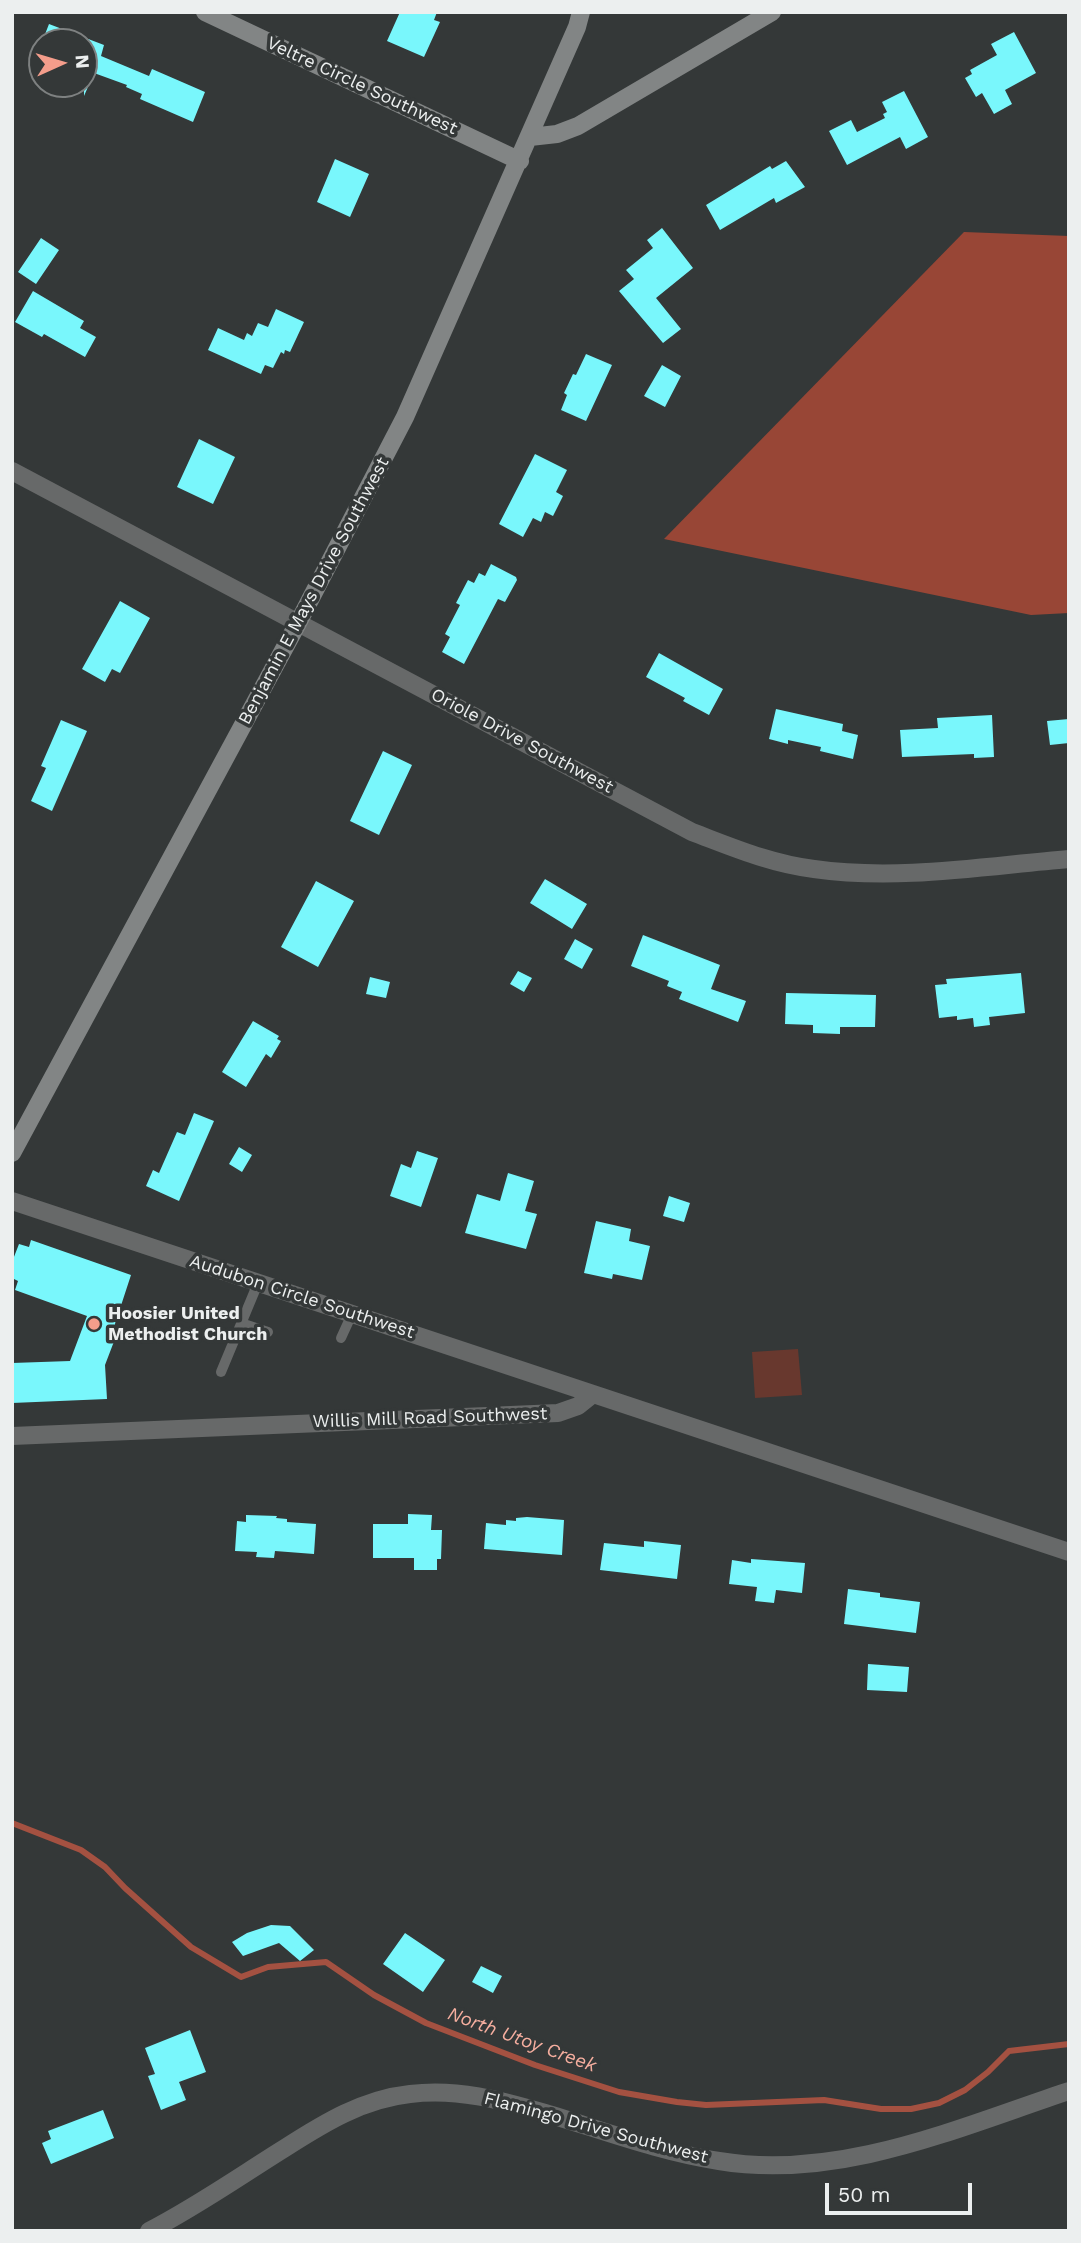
<!DOCTYPE html>
<html>
<head>
<meta charset="utf-8">
<style>
  body { margin:0 }
  #map { position:relative; width:1081px; height:2243px; overflow:hidden; background:#343838; font-family:"Work Sans",sans-serif }
  canvas { display:block }
  .frame { position:absolute; inset:0; border:14px solid #ecefef; pointer-events:none }
  .north { position:absolute; left:28px; top:28px; width:70px; height:70px; box-sizing:border-box; background:#343838; border:2px solid #7e8181; border-radius:50%; rotate:86deg; font-size:19px; font-weight:700; line-height:28px; text-align:center; color:#ecefef }
  .north::after { content:''; display:block; margin:auto; width:24px; height:32px; background:#f49d8b; clip-path:polygon(50% 0,100% 100%,50% 72%,0 100%) }
  .scale { position:absolute; left:825px; top:2183px; width:147px; height:32px; box-sizing:border-box; border:4px solid #ecefef; border-top:0; padding-left:9px; font-size:21px; line-height:24px; white-space:nowrap; color:#ecefef; -webkit-text-stroke:5px #343838; paint-order:stroke }
</style>
</head>
<body>
<div id="map">
<canvas width="1081" height="2243"></canvas>
<div class="frame"></div>
<div class="north">N</div>
<div class="scale">50 m</div>
</div>
<script>
const context = document.querySelector('canvas').getContext('2d');
context.lineJoin = 'round';
function paint(path, color) { context.fillStyle = color; context.fill(path, 'evenodd'); }
function strokePath(path, color, width, dash) { context.strokeStyle = color; context.lineWidth = width; context.lineCap = dash ? 'butt' : 'round'; context.setLineDash(dash || []); context.stroke(path); }
function drawText(font, color, halo, rows, align = 'center') {
  context.font = font + ' "Work Sans",sans-serif'; context.lineWidth = 7; context.setLineDash([]); context.textBaseline = 'middle'; context.strokeStyle = halo; context.fillStyle = color; for (const [text, x, y, turn = 0] of rows) {
    context.save(); context.translate(x, y); context.rotate((+turn || 0) * Math.PI / 180); context.textAlign = isNaN(turn) ? turn : align; if (halo) context.strokeText(text, 0, 0); context.fillText(text, 0, 0); context.restore();
  }
}
paint(new Path2D(`
  M798 1349 802 1395 755 1398 752 1352Z`), '#68382e');
paint(new Path2D(`
  M964 232 1069 236V613L1031 615 664 539Z`), '#984636');
strokePath(new Path2D(`
  M12 1823 81 1850 105 1867 125 1888 191 1947 241 1977 268 1967 326 1962 374 1995 426 2023 535 2065 619 2092 677 2102 706 2105 824 2100 881 2109H911L939 2103 965 2090 988 2072 1009 2051 1069 2044`), '#a45141', 6);
paint(new Path2D(`
  M400 12H437L434 20 440 22 424 57 387 41Z
  M49 24 104 45 101 56 149 76 152 69 205 92 193 122 140 99 142 94 126 87 127 85 94 73 84 96V42H42Z
  M1014 32 1036 73 1005 90 1012 104 994 114 982 93 976 97 965 78 972 74 970 70 997 55 991 44Z
  M904 91 928 137 906 149 900 137 847 165 829 131 851 120 857 132 885 118 883 114 887 112 882 102Z
  M335 159 369 174 350 217 317 202Z
  M786 161 805 187 776 203 774 198 720 230 706 205 770 166 772 169Z
  M662 228 693 268 656 298 681 329 663 343 619 291 634 279 626 270 653 248 647 240Z
  M41 238 59 250 36 284 18 272Z
  M33 291 84 321 80 328 96 337 85 357 44 334 42 337 15 322Z
  M276 309 304 322 290 352 285 350 284 354 281 352 273 368 265 365 261 374 208 350 218 328 244 340 247 333 252 336 258 323 268 327Z
  M586 354 612 365 586 421 561 410 567 395 564 393 573 374 576 375Z
  M662 365 681 376 665 407 644 396Z
  M199 439 235 457 213 504 177 487Z
  M535 454 567 470 556 492 563 496 553 516 545 512 541 522 533 518 523 537 499 524Z
  M491 564 516 577 517 580 505 602 498 599 464 664 442 652 450 637 445 634 460 605 456 603 468 580 474 583 479 573 485 576Z
  M120 601 150 618 120 673 112 669 105 682 82 669Z
  M659 653 723 689 709 715 683 701 685 698 646 677Z
  M776 709 843 724 842 731 858 735 853 759 820 751 821 747 788 740V744L769 739Z
  M992 715 994 757 974 758V754L902 757 900 730 938 728 937 718Z
  M1069 719V743L1050 745 1047 721Z
  M61 720 87 731 52 811 31 801 46 768 41 766Z
  M383 751 412 765 379 835 350 821Z
  M545 879 587 904 572 929 530 903Z
  M316 881 354 901 318 967 281 947Z
  M643 935 720 965 711 989 746 1001 738 1022 679 999 682 992 667 986 669 981 631 966Z
  M575 939 593 949 582 969 564 959Z
  M518 971 532 978 524 992 510 984Z
  M1021 973 1025 1013 989 1017 990 1025 974 1027 973 1018 957 1020V1016L939 1018 935 985 947 984 946 979Z
  M370 977 390 982 386 998 366 994Z
  M786 993 876 995 875 1027H840V1034L813 1033V1025L785 1024Z
  M253 1021 279 1036 277 1039 281 1041 271 1058 266 1054 246 1087 222 1072Z
  M194 1113 214 1121 179 1201 146 1186 153 1170 159 1173 177 1132 185 1135Z
  M239 1147 252 1155 242 1172 229 1164Z
  M417 1151 438 1158 421 1207 390 1196 401 1164 411 1168Z
  M508 1173 534 1181 525 1211 537 1214 526 1249 465 1233 477 1194 500 1201Z
  M669 1196 690 1203 684 1222 663 1216Z
  M596 1221 631 1229 629 1241 650 1246 642 1280 613 1274 612 1279 584 1273Z
  M31 1240 131 1275 113 1330 118 1331 105 1365 107 1399 12 1403V1363L70 1361 87 1316 15 1290 18 1281 12 1278V1262L19 1244 29 1247Z
  M408 1514 432 1515 431 1530H442L441 1559H437V1570H414V1558H373V1524H408Z
  M246 1515 277 1516 276 1518 287 1519V1522L316 1524 314 1554 275 1551 274 1558 256 1557 257 1552 235 1551 237 1521 246 1522Z
  M527 1517 564 1520 562 1555 484 1549 486 1523 506 1525V1520L516 1521V1518Z
  M644 1541 681 1545 677 1579 600 1570 604 1543 644 1547Z
  M751 1559 805 1563 802 1593 776 1590 774 1603 755 1601 757 1587 729 1584 732 1560 751 1563Z
  M848 1589 880 1593V1597L920 1602 916 1633 844 1624Z
  M868 1664 909 1667 907 1692 867 1690Z
  M271 1925 290 1926 314 1950 300 1961 279 1943 243 1956 232 1942 247 1933Z
  M405 1933 445 1960 423 1992 383 1964Z
  M481 1966 502 1976 493 1993 472 1982Z
  M190 2030 206 2072 179 2082 186 2100 161 2110 148 2076 155 2074 145 2048Z
  M103 2110 114 2138 51 2164 42 2143 51 2139 48 2131Z`), '#79f7fc');
strokePath(new Path2D(`
  M241 1323 268 1332
  M341 1338 352 1314
  M221 1372 258 1283`), '#676969', 10);
strokePath(new Path2D(`
  M12 471 692 832C732 847 771 864 814 869 898 881 985 866 1069 859
  M12 1201 1069 1552
  M12 1436 558 1413 578 1406 593 1394
  M149 2231C196 2207 240 2176 285 2148 324 2123 363 2099 410 2094 457 2088 500 2100 545 2113 602 2130 660 2152 719 2161 839 2181 957 2128 1069 2091`), '#676969', 18);
strokePath(new Path2D(`
  M205 12 520 161
  M530 137 557 134 578 126 772 12
  M12 1153 298 623 405 417 577 27 581 12`), '#828585', 18);
for (const [x, y, r, color] of [
  [94,1324,7,"#f49d8b"]
]) { const dot = new Path2D(); dot.arc(x, y, r, 0, 2 * Math.PI); context.fillStyle = color; context.fill(dot); strokePath(dot, '#343838', 2.5); }
drawText('18px', '#ecefef', '#343838', [
  ["Veltre Circle Southwest",362,86,25],
  ["Benjamin E Mays Drive Southwest",314,591,-62],
  ["Oriole Drive Southwest",522,741,28],
  ["Audubon Circle Southwest",302,1297,18],
  ["Willis Mill Road Southwest",430,1418,-2],
  ["Flamingo Drive Southwest",596,2128,15]
]);
drawText('bold 18px', '#ecefef', '#343838', [
  ["Hoosier United",108,1314],
  ["Methodist Church",108,1335]
], 'left');
drawText('italic 19px', '#f5ae9f', '#343838', [
  ["North Utoy Creek",522,2040,20]
]);
</script>
</body>
</html>
